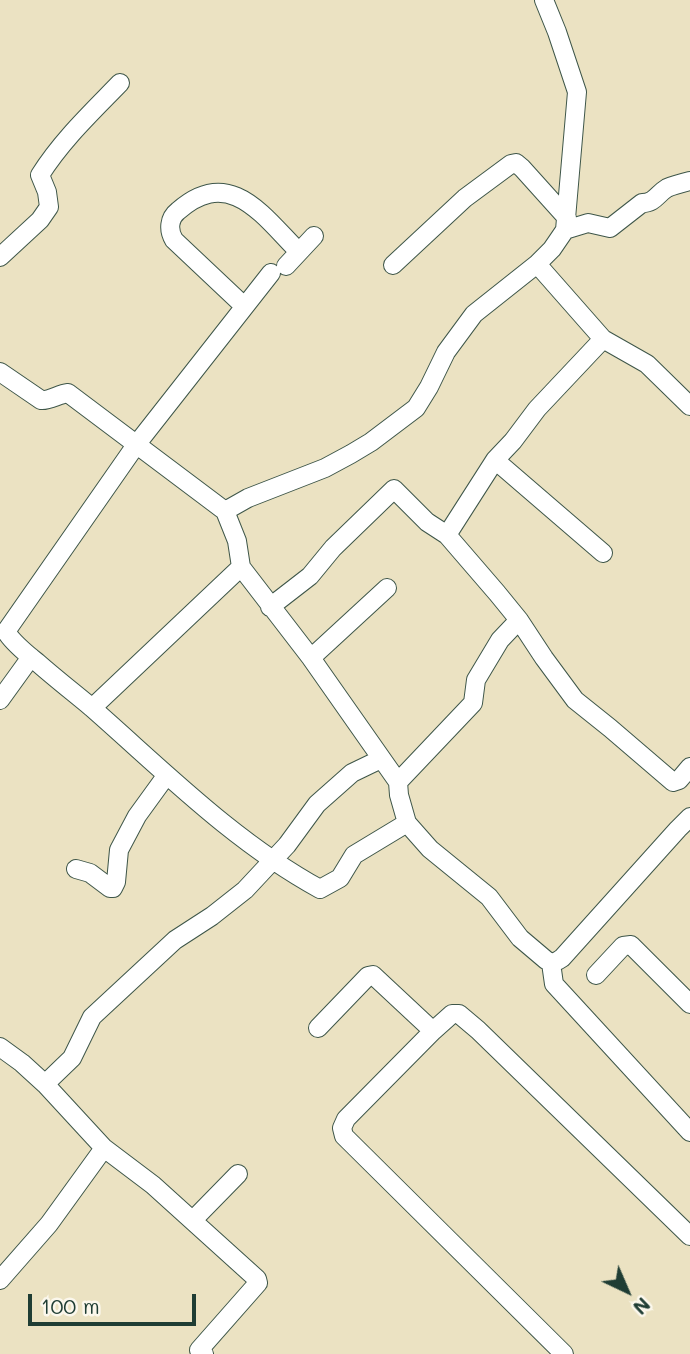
<!DOCTYPE html>
<html>
<head>
<meta charset="utf-8">
<style>
  body { margin:0 }
  #map { position:relative; width:690px; height:1354px; overflow:hidden; background:#ebe2c2; font-family:Mali,sans-serif }
  canvas { display:block }
  .north { position:absolute; left:592px; top:1256px; width:70px; height:70px; -webkit-text-stroke:5px #fbf7ec; paint-order:stroke; rotate:136deg; font-size:19px; font-weight:700; line-height:28px; text-align:center; color:#1f3d34 }
  .north::after { content:''; display:block; margin:auto; width:24px; height:32px; background:#1f3d34; clip-path:polygon(50% 0,100% 100%,50% 72%,0 100%) }
  .scale { position:absolute; left:28px; top:1294px; width:168px; height:32px; box-sizing:border-box; border:4px solid #1f3d34; border-top:0; padding-left:9px; font-size:21px; line-height:24px; white-space:nowrap; color:#1f3d34; -webkit-text-stroke:5px #fbf7ec; paint-order:stroke }
</style>
</head>
<body>
<div id="map">
<canvas width="690" height="1354"></canvas>
<div class="north">N</div>
<div class="scale">100 m</div>
</div>
<script>
const context = document.querySelector('canvas').getContext('2d');
context.lineJoin = 'round';
function strokePath(path, color, width, dash) { context.strokeStyle = color; context.lineWidth = width; context.lineCap = dash ? 'butt' : 'round'; context.setLineDash(dash || []); context.stroke(path); }
const minor = new Path2D(`
  M565 230 588 223 610 228 642 203C655 203 657 194 667 188 674 185 682 183 690 181
  M0 257 40 220 49 207 47 192 40 175C62 140 92 112 120 83
  M537 264 603 339 647 364 690 406
  M393 265 465 198 511 164 516 163 522 168 567 218
  M286 266 314 236
  M271 273 136 445 7 630V633C14 644 27 654 38 663 55 678 73 692 91 707 164 771 234 842 320 889L340 878 354 855 407 823
  M244 306 174 240C168 230 169 218 178 211 230 165 263 216 299 252
  M0 372 41 400C49 401 59 394 68 393L225 511 237 541 241 567 311 658 398 782 399 795 407 823 430 849 489 897 520 938 546 960C553 964 556 962 562 958L678 829 690 817
  M495 460 603 553
  M225 511 248 498 325 468 351 454 371 442 416 408 429 387 446 352 474 314 537 264 552 249 565 230 577 92 557 32 544 0
  M447 535 495 460 513 441 537 409 603 339
  M270 607 310 576 333 548 394 489 427 522 447 535 497 593 519 620 544 658 575 700 610 728 673 782 679 780 690 767
  M311 658 387 588
  M0 700 31 657
  M92 708 241 567
  M398 782 473 703 476 680 500 640 519 620
  M76 869 90 873 110 888H113L116 882 119 850 137 816 166 776
  M551 963 554 984 690 1132
  M596 975 623 946 631 945 690 1004
  M318 1028 368 976 373 975 433 1031
  M0 1047 22 1063 45 1084 104 1148 153 1185 257 1279 258 1283 199 1350 204 1354
  M45 1084 72 1058 92 1017 175 940 212 916 245 890 287 845 317 804 352 773 381 759
  M193 1220 238 1174
  M0 1280 49 1224 104 1148
  M564 1354 344 1136 342 1128 346 1119 433 1031 452 1014H459L478 1030 690 1236`);
strokePath(minor, '#3e5649', 20);
strokePath(minor, '#fff', 18);
</script>
</body>
</html>
